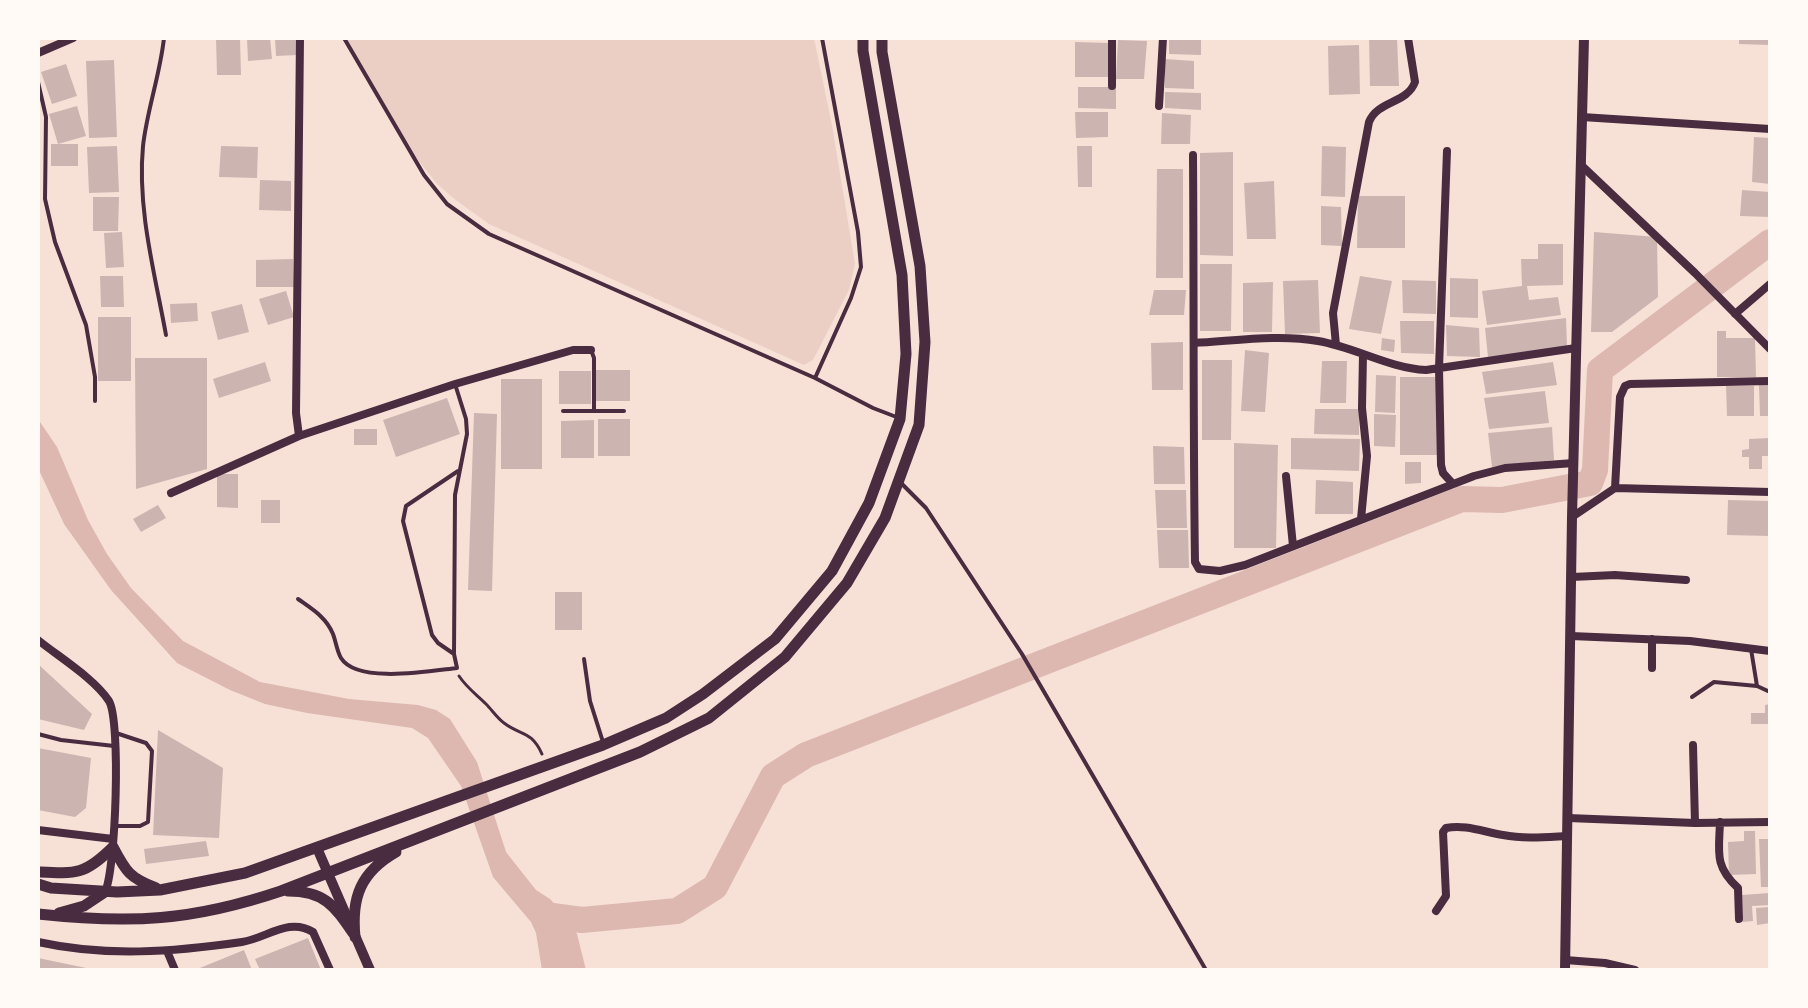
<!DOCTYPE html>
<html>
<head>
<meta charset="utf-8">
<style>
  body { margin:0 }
  #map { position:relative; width:1808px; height:1008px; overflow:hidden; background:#f7e1d7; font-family:"Nunito Sans",sans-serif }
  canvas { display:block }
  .frame { position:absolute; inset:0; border:40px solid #fffaf5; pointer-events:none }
</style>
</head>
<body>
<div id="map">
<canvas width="1808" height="1008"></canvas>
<div class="frame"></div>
</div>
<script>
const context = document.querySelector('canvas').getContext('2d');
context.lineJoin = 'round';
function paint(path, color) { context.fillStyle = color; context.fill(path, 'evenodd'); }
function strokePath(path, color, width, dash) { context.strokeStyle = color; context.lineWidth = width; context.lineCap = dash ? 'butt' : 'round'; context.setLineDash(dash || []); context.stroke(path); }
paint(new Path2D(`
  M346 38H814L832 125 855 264 849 290 813 360 804 365 489 224 457 201 437 184 410 150Z`), '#ebcfc5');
paint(new Path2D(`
  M38 419 57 447 88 520 107 554 131 588 183 641 260 682 349 699 418 705 436 710 450 719 477 762 506 852 536 890 550 899 570 920 577 934 586 970H542L536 933 531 922 493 877 461 786 428 738 412 728 307 713 265 704 230 690 177 663 111 590 64 524 38 468Z`), '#dcb8b0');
strokePath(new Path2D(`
  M545 915 582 920 677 911 715 887 773 776 806 755 1462 499 1502 500 1590 483 1595 470 1600 370 1770 242`), '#dcb8b0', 26);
paint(new Path2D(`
  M216 38H240L241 75H217Z
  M247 38H270L272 59 248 61Z
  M275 38H296L297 55 276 56Z
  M1169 38H1201V55L1169 54Z
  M1369 38H1397L1399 86H1370Z
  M1739 38H1770V45L1739 44Z
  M1118 40 1147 41 1144 79H1116Z
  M1075 42 1109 43 1108 77H1075Z
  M1359 45 1360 94 1329 95 1328 46Z
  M1165 59 1194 61V89L1165 88Z
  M114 60 117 137 89 138 86 61Z
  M66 64 77 96 52 104 41 72Z
  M1078 87H1116V109L1078 108Z
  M1165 92 1201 93V110L1165 108Z
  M77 106 86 136 58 144 49 114Z
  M1075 112H1108V137L1076 138Z
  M1162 113 1191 115 1190 144H1161Z
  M1754 137 1770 138V184L1752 182Z
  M51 144H78V166H51Z
  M117 146 119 192 89 193 87 147Z
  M221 146 258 147 257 178 219 177Z
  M1077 146H1092V187H1078Z
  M1322 146 1346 147 1345 197 1321 196Z
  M1233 152V256L1200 255V153Z
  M1157 169H1183V278H1156Z
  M260 180 291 181V211L259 210Z
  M1274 181 1276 239H1247L1244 183Z
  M1742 190 1770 192V217L1740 216Z
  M1358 196H1405V248H1357Z
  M93 197H119L118 231H93Z
  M1321 206 1341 207 1342 246 1321 245Z
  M122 232 124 267 106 268 104 233Z
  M1594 232 1657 237 1658 297 1612 332H1591Z
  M1538 244H1563V285L1527 286 1529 300 1558 297 1561 315 1487 325 1482 291 1522 286 1521 259H1538Z
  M293 259 294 287H256V260Z
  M1200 264H1232L1231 331H1200Z
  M100 276H123L124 307H101Z
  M1360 276 1392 281 1381 334 1349 329Z
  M1450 278 1478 279V318L1450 317Z
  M1318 280 1320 333 1285 334 1283 281Z
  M1402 280 1436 281V314L1403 313Z
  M1273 282 1272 332H1243V283Z
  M1154 290H1186L1184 315H1149Z
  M286 291 294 317 268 325 259 299Z
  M197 303 198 321 171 323 170 304Z
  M242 304 249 332 218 340 211 312Z
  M98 317H131V381H98Z
  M1566 318 1567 347 1488 357 1485 328Z
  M1400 321H1434V354L1401 353Z
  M1446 325 1479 328 1480 357 1447 356Z
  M1717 331H1726V338H1755L1756 377H1717Z
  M1382 338 1395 340 1394 352 1381 350Z
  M1183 342V390H1152L1151 343Z
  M1245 350 1269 353 1265 412 1241 411Z
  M135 358H207V469L136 489Z
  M1202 360H1232L1231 440H1202Z
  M1322 361H1347L1346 403H1320Z
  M265 362 271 381 219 398 213 379Z
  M1553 362 1557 385 1486 394 1482 372Z
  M596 370H630V401H596Z
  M559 371H591V404H559Z
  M1376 375 1396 376 1395 413 1375 412Z
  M1400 377H1437V455H1400Z
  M501 379H542V469H501Z
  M1759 385H1770V416H1760Z
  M1726 386H1754V416H1727Z
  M1545 391 1549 423 1489 429 1484 398Z
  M447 398 460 434 396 457 383 420Z
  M1315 409H1359V435L1314 434Z
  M474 413 497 414 492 591 468 590Z
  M1374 414 1396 415 1395 447 1374 446Z
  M598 419H630V456H598Z
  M594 420V458H561V421Z
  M1552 427 1554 460 1492 467 1488 433Z
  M354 429H377V445H354Z
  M1291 438 1360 439 1359 471 1291 469Z
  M1770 438V456H1762V469H1749V457H1742V450L1749 449V439Z
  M1234 443 1278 445 1276 548H1234Z
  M1153 446 1184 447 1185 484H1154Z
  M1405 462H1421V483L1405 484Z
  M217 474H238V508L217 507Z
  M1316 480 1353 482V514H1315Z
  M1155 490H1186L1187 528H1157Z
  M261 500H280V523H261Z
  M1728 500 1770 501V536L1727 535Z
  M158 505 166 518 141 532 133 519Z
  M1157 530H1188L1189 568H1159Z
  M555 592H582V630H555Z
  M38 664 92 714 84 730 38 719Z
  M1770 704V724H1751V713H1765V705Z
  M158 730 223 768 219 838 153 835Z
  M38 748 91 758 86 808 75 817 38 810Z
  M1744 831H1755L1756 874 1729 875 1728 842 1744 841Z
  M1759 839H1770V887H1761Z
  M206 841 209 856 146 864 144 849Z
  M1769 893 1770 905 1752 906 1753 921 1743 922 1742 895Z
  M1770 907V923L1757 925 1756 908Z
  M308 938 321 970H260L255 959Z
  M244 950 252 970H195Z
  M38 958 91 969V970H38Z`), '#ccb4b1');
strokePath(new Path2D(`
  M459 676C467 688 476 694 486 704 492 710 497 718 504 723 521 736 531 730 542 754`), '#4a2c40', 3);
strokePath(new Path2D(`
  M164 38C160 75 147 110 143 146 137 209 155 274 166 335
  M344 38 424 175 447 204 489 234 815 378 873 408 899 418
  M38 82 46 117 45 199 55 242 86 325 95 377V401
  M591 350 594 358V411
  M815 378 851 298 861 267 858 232 822 38
  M563 411H624
  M900 482 926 508 1022 654 1206 970
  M298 599C312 609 326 617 333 634 336 642 337 651 341 658 357 684 430 671 457 668L454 654 455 495 467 434 466 419 455 384
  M1751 649 1757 686 1770 692
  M454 654 438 643 432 635 403 521 406 506 458 471
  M584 659 590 701 603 742
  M1692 697 1714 682 1757 686
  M38 734 61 740 114 746
  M115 826H140L148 822 152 751 146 743 116 733`), '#4a2c40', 4);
strokePath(new Path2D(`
  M1112 38V86
  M38 53 73 38
  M1159 106 1163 38
  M1582 117 1770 129
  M1447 151 1439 368 1441 465 1443 473 1453 484
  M1193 155C1194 291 1193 426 1195 562L1199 569 1220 571 1245 565 1474 476 1505 468 1574 463
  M1581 165 1695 273 1770 349
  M1735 314 1770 284
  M1194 343C1234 341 1279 334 1318 341 1355 347 1388 368 1426 370L1576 348
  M1336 345 1333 313 1369 122C1378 100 1407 104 1415 82L1408 38
  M299 436 296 413 300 38
  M1286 476 1293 546
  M1615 488 1620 397 1625 386 1630 384 1770 381
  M171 493 299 436 455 384 573 350H591
  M1572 517 1615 488 1770 492
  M1361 519 1367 456 1362 408 1363 354
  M1572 577 1615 575 1686 580
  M1571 636 1690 641 1770 651
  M38 640C59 657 95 679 109 701 121 721 116 869 105 892
  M1652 668V639
  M1693 745 1695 823
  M1568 818 1695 823 1770 822
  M1720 822C1719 852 1714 866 1738 888L1739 919
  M38 830 113 839
  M1436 911 1446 896 1443 832 1446 828C1465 824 1484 832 1503 835 1524 839 1546 837 1567 836
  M38 942C106 957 173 952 242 942 267 938 289 917 313 932L330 970
  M167 951 175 970
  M1565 960 1605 963 1635 970`), '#4a2c40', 8);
strokePath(new Path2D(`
  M317 848 370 970
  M1565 970 1572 517 1584 38`), '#4a2c40', 10);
strokePath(new Path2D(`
  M38 872C76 874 85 875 113 847 126 872 130 878 156 888
  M38 884 51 888 117 892 160 890 245 873 603 745 666 718 703 694 775 639 832 571 869 503 900 419 906 354 902 275 863 51V38
  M288 891C324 891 334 905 353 933
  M59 913 84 906 105 892
  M38 914C131 924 192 921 281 891L640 752 709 718 785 657 847 583 885 518 919 425 925 342 920 266 882 52V38
  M355 937C351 897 361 872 396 852`), '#4a2c40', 11);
</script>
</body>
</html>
